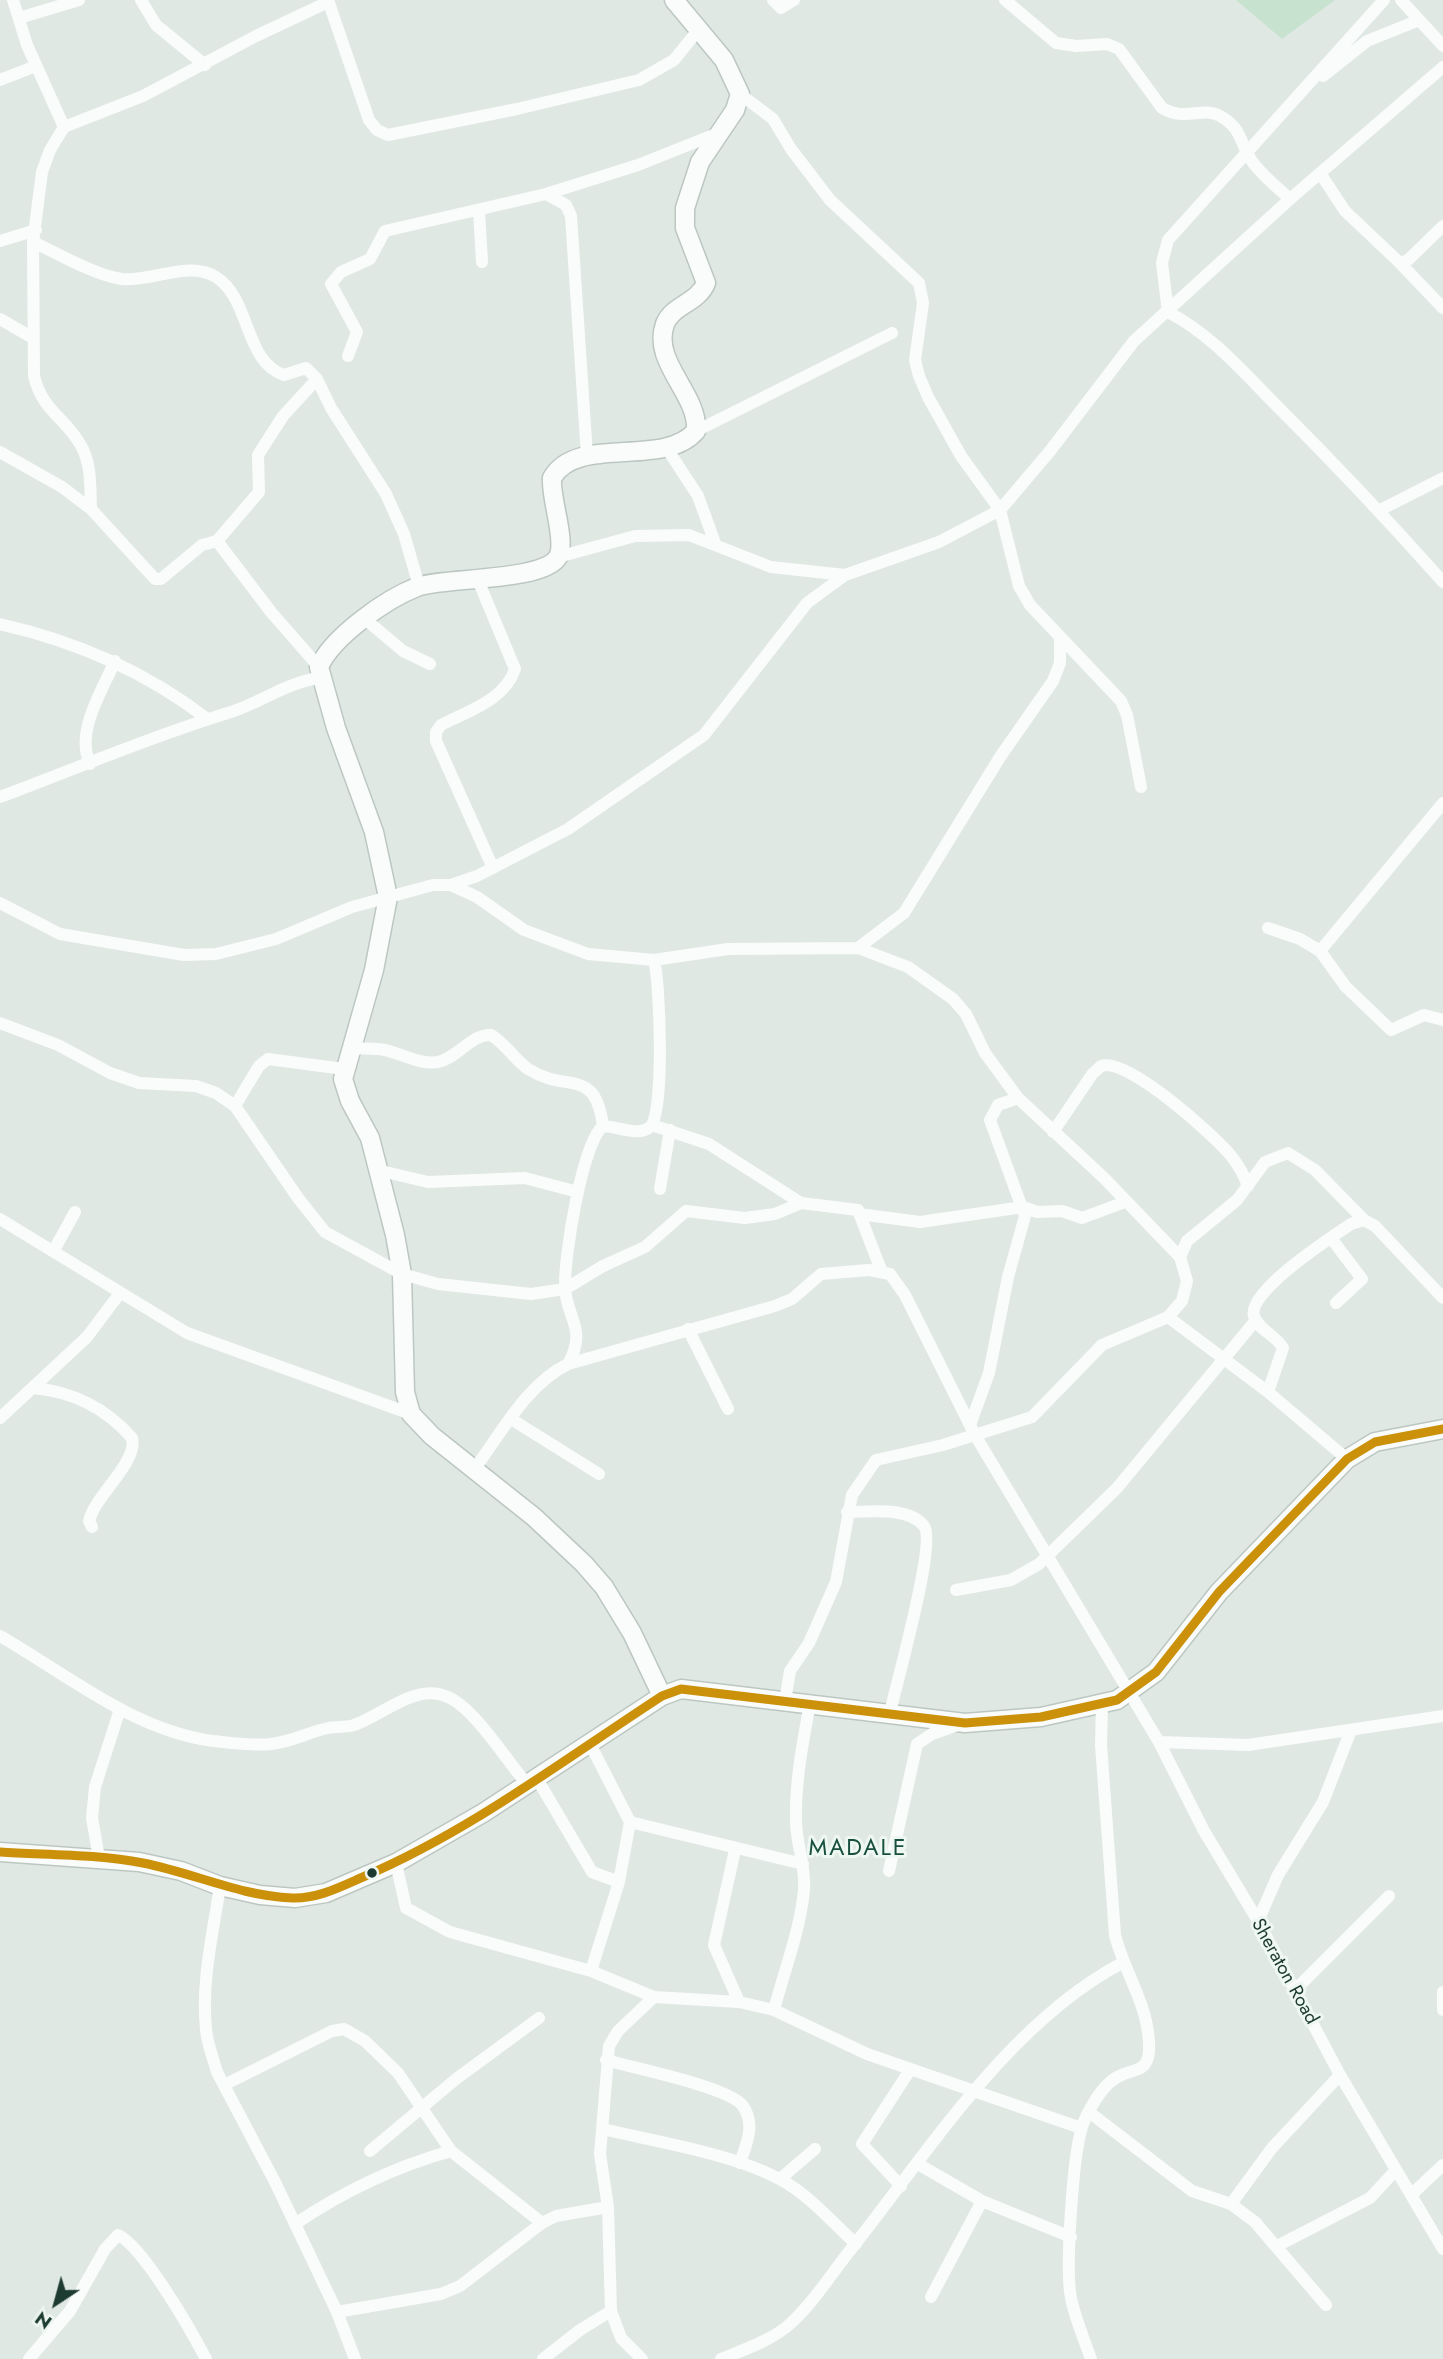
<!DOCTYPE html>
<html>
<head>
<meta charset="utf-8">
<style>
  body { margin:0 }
  #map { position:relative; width:1443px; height:2359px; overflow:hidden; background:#e0e8e4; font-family:Jost,sans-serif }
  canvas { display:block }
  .north { position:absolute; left:21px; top:2268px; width:70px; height:70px; -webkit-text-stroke:5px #eef7f2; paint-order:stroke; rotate:216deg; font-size:19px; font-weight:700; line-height:28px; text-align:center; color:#1d3b31 }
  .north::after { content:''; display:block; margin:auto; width:24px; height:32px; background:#1d3b31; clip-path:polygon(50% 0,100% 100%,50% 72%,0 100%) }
</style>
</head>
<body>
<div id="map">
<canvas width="1443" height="2359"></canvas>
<div class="north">N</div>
</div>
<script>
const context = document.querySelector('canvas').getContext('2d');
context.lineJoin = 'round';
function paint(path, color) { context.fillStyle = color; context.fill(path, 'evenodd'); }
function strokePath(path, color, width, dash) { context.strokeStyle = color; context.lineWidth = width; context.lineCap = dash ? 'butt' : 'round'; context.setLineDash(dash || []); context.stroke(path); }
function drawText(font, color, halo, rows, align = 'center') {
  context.font = font + ' Jost,sans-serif'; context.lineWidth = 6; context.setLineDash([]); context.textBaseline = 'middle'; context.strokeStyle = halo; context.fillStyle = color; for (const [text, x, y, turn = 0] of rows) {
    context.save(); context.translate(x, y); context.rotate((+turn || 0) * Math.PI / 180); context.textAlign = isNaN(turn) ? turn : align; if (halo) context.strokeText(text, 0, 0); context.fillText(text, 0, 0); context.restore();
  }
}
paint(new Path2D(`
  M1236 0H1335L1282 39Z`), '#c7e2ce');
const secondary = new Path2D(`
  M662 1696 632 1633 604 1587 584 1564 534 1517 432 1436 411 1414 405 1392 402 1274 395 1235 370 1138 350 1101 343 1079 374 970 388 897 374 832 336 728 319 667C332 637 386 599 417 587 443 577 543 582 558 557 567 541 550 498 552 478 577 434 663 469 696 431 699 394 651 362 665 324 672 305 698 303 706 283L685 228V208L700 162 735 110 740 94 724 60 674 0
  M0 1852 139 1862 181 1871 220 1886 260 1895 295 1898 326 1893 396 1863 483 1813 662 1696 681 1689 965 1723 1041 1717 1117 1700 1156 1672 1219 1592 1347 1459 1375 1442 1443 1429`);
strokePath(secondary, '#bcc7c2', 21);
strokePath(new Path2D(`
  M13 0 27 45 64 127
  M141 0 156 25 205 65
  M328 0 369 120 377 130 388 135 517 109 639 80 674 60 699 29
  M773 0 781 8 794 0
  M1005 0 1056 43 1076 46 1107 44 1119 49 1162 108C1186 122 1202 106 1220 116 1244 129 1239 145 1254 164 1264 177 1278 188 1290 199
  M1401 0 1443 46
  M19 18 79 0
  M1323 76 1367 41 1417 21
  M0 80 36 66
  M740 94 773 119 791 149 830 200 919 283 923 303 915 360 919 376 928 397 961 456 1000 510 1019 586 1030 605 1121 701 1127 715 1141 787
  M1320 173 1345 211 1400 263 1408 260 1443 226
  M546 194 566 205 571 216 587 456
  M479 211 482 262
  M0 241 36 230
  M33 242C57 253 96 276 122 279 152 282 189 260 216 277 251 299 244 362 284 375L306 368 317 379 331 408 386 494 404 534 419 586
  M1400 263 1443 308
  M1168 312 1162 263 1168 240 1384 0
  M1168 312C1212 335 1243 372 1277 406 1334 463 1389 521 1443 582
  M0 319 33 338
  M348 356 357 332 331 284 341 272 370 259 385 231 546 194 638 165 716 134
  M696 431 892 333
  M666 447 698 496 715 543
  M0 452 62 487 91 509 155 579H161L202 545 217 541 271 612 319 667
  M91 509C90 488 92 463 80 444 64 416 43 412 34 376L33 242 42 172 50 150 64 127 143 96 256 36 328 2
  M1380 510 1443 478
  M217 541 259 492 258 455 283 416 317 379
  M558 557 635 536 689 535 771 567 845 575
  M478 580 515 669C505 700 468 711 441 725L436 732V741L493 868
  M365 619 403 651 430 664
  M0 624C75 641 145 671 206 718
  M90 764C75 732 102 691 115 661
  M0 797C77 768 153 736 231 712 262 702 287 682 320 678
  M451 885 477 876 568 829 704 735 807 603 845 575 939 542 1000 510 1050 451 1134 341 1290 199 1443 67
  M0 903 60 934 184 955 216 954 276 939 352 907 433 885H451L477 897 524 930 588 954 654 960 728 949 858 948 908 967 953 999 966 1014 985 1053 1018 1098 1104 1178 1180 1257 1187 1281 1182 1301 1168 1317 1102 1345 1032 1417 943 1445 876 1460 852 1495 836 1582 809 1643 790 1671 785 1701
  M1268 928 1300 939 1320 951 1346 987 1391 1030 1424 1015 1443 1020
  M858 948 904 913 1000 757 1053 681 1060 663V638
  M1320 951 1443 803
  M0 1023 58 1045 110 1073 139 1083 196 1086 216 1093 235 1106 298 1198 325 1232 402 1274 438 1284 531 1294 565 1289 603 1266 645 1247 686 1211 745 1218 775 1214 801 1203
  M352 1048C363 1049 375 1048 385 1050 403 1054 419 1065 438 1062 458 1058 471 1034 491 1035 506 1044 514 1059 528 1069 568 1094 595 1066 603 1126
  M235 1106 259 1066 268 1059 344 1069
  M652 1125 709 1144 801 1203 858 1210 881 1270
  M1053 1132 1093 1073C1094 1073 1100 1067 1101 1066 1127 1056 1216 1137 1232 1157 1239 1166 1244 1175 1248 1186
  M381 1171 428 1182 525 1178 578 1192
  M660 1189 670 1130
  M859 1214 920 1222 1023 1207 1037 1212 1062 1211 1082 1218 1125 1202
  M0 1219 187 1333 411 1414
  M1331 1238 1362 1279 1336 1303
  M54 1250 75 1212
  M1180 1257 1187 1241 1237 1200 1265 1162 1288 1153 1315 1170 1364 1220
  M1168 1317 1268 1392 1347 1459
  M688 1329 728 1409
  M568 1364C588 1329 566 1318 565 1287 564 1258 582 1143 603 1126 616 1126 639 1137 650 1127 665 1114 660 981 654 960
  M32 1388C71 1391 106 1408 132 1438 138 1463 95 1495 89 1521L92 1527
  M1268 1392 1283 1348C1276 1335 1258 1330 1254 1316 1246 1292 1333 1236 1351 1224L1364 1220 1375 1226 1443 1298
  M0 1418 87 1337 120 1293
  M511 1419 599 1474
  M970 1425 989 1373 1008 1277 1025 1216 990 1120 998 1105 1018 1098
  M475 1468C502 1432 527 1384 568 1364L775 1306 792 1299 821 1274 869 1270 890 1274 905 1295 975 1435 1159 1742 1204 1831 1258 1921 1340 2075 1443 2249
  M847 1512C869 1512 908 1506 924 1526 937 1542 896 1684 890 1713
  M956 1590 1011 1580 1039 1564 1117 1488 1256 1320
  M0 1636C68 1675 133 1730 213 1741 232 1743 253 1746 271 1744 291 1742 309 1732 328 1728 336 1726 346 1728 354 1725 382 1716 415 1682 448 1697 474 1708 507 1761 526 1783
  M589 1742 630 1822 619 1882 591 1971
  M1159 1742 1248 1745 1443 1716
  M536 1777 592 1872 619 1882
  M630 1822 803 1864
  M735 1850 714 1945 739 2002
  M99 1858 92 1818 95 1787 120 1709
  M396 1863 406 1908 450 1932 591 1971 654 1997 739 2002 774 2010 867 2054 1081 2128
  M889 1871 917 1744 932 1734 960 1724
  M220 1886C213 1933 201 1982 206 2029 207 2043 213 2058 217 2072L275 2182 337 2312 355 2359
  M1258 1921 1278 1875 1323 1802 1351 1730
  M1295 1990 1389 1896
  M1443 1992V2010
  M774 2010C784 1971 800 1931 804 1890 806 1866 796 1844 796 1821 795 1781 803 1742 810 1703
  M606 2060C633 2068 730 2087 743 2106 756 2125 746 2145 740 2163
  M224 2085 332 2031 344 2029 365 2041 398 2073 451 2151 542 2223
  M1089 2112 1192 2191 1231 2204 1255 2222 1326 2305
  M603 2129C657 2142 736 2154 783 2181 810 2196 833 2223 856 2244
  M370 2151 456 2079 539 2018
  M918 2164 982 2201 1071 2237
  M780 2179 815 2149
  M901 2186 862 2144 910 2070
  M1411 2195 1443 2165
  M1231 2204 1272 2148 1340 2075
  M295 2224C344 2191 394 2167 451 2151
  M1277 2246 1370 2198 1395 2171
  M931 2297 982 2201
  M337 2312 441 2294 460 2286 542 2223 556 2216 608 2207
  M29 2359 70 2311 105 2249 118 2235C143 2246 192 2332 206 2359
  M543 2359 580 2330 611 2311
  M642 2359 621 2338 611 2311 608 2207 600 2154 609 2046 618 2031 654 1997
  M721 2359C743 2350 773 2340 791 2323 813 2303 830 2276 848 2253 928 2153 1007 2024 1122 1963
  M1091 2359C1084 2339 1075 2318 1071 2298 1065 2269 1073 2156 1082 2127 1085 2117 1091 2107 1096 2099 1103 2088 1112 2078 1124 2074 1137 2069 1147 2070 1149 2052 1151 2008 1125 1975 1115 1935L1101 1745 1102 1704`), '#fafcfb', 12);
strokePath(secondary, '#fafcfb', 18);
strokePath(new Path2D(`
  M0 1852C47 1855 97 1854 143 1863 194 1873 240 1896 292 1898 317 1899 340 1887 363 1877 469 1832 565 1759 662 1696L681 1689 965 1723 1041 1717 1117 1700 1156 1672 1219 1592 1347 1459 1375 1442 1443 1429`), '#cb910a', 9);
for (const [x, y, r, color] of [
  [372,1873,6,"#1d3b31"]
]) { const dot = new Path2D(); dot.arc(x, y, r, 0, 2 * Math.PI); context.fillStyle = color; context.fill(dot); strokePath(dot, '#eef7f2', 2.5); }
drawText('19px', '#1d3b31', '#eef7f2', [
  ["Sheraton Road",1284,1972,61]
]);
context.letterSpacing = '2px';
drawText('23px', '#184f3e', '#eef7f2', [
  ["MADALE",858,1849]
]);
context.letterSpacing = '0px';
</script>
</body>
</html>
